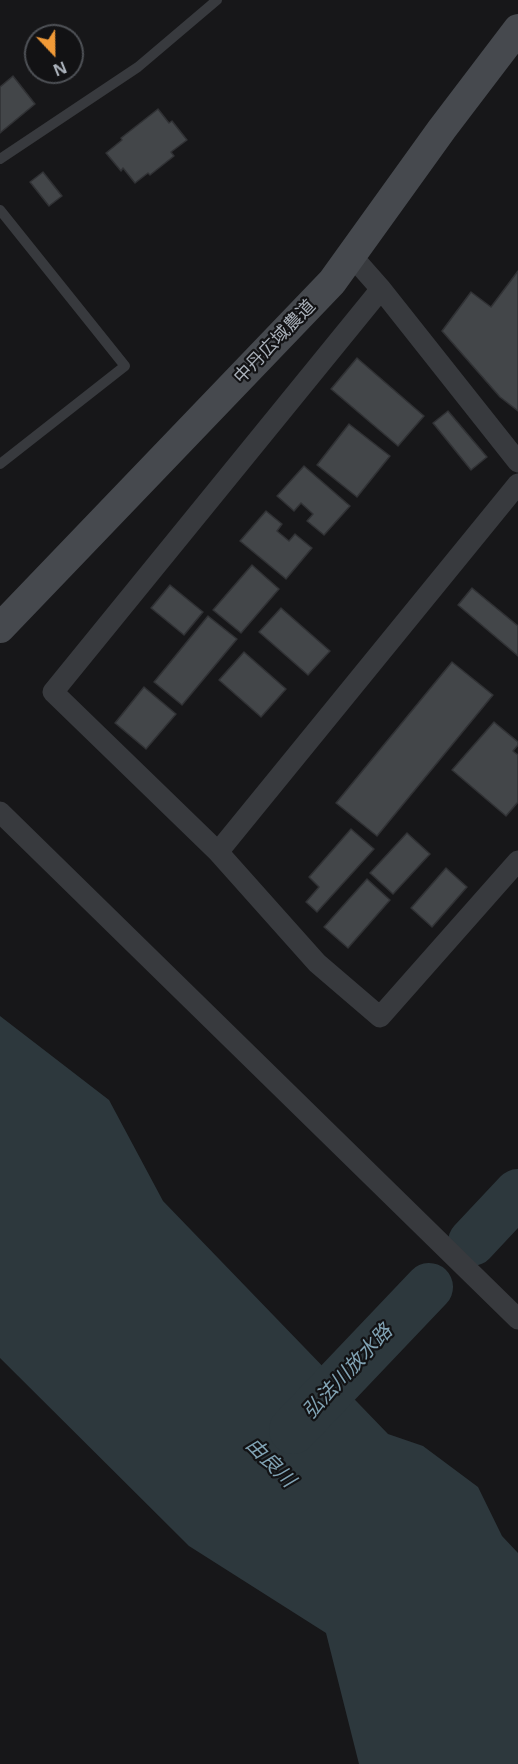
<!DOCTYPE html>
<html>
<head>
<meta charset="utf-8">
<style>
  body { margin:0 }
  #map { position:relative; width:518px; height:1764px; overflow:hidden; background:#171719; font-family:"Noto Sans",sans-serif }
  canvas { display:block }
  .north { position:absolute; left:24px; top:24px; width:60px; height:60px; box-sizing:border-box; background:#121214; border:2px solid #4e5156; border-radius:50%; rotate:158deg; font-size:16px; font-weight:700; line-height:24px; text-align:center; color:#a9b0b9 }
  .north::after { content:''; display:block; margin:auto; width:21px; height:27px; background:#f19a37; clip-path:polygon(50% 0,100% 100%,50% 72%,0 100%) }
</style>
</head>
<body>
<div id="map">
<canvas width="518" height="1764"></canvas>
<div class="north">N</div>
</div>
<script>
const context = document.querySelector('canvas').getContext('2d');
context.lineJoin = 'round';
function paint(path, color) { context.fillStyle = color; context.fill(path, 'evenodd'); }
function strokePath(path, color, width, dash) { context.strokeStyle = color; context.lineWidth = width; context.lineCap = dash ? 'butt' : 'round'; context.setLineDash(dash || []); context.stroke(path); }
function drawText(font, color, halo, rows, align = 'center') {
  context.font = font + ' "Noto Sans","Noto Sans JP",sans-serif'; context.lineWidth = 4.5; context.setLineDash([]); context.textBaseline = 'middle'; context.strokeStyle = halo; context.fillStyle = color; for (const [text, x, y, turn = 0] of rows) {
    context.save(); context.translate(x, y); context.rotate((+turn || 0) * Math.PI / 180); context.textAlign = isNaN(turn) ? turn : align; if (halo) context.strokeText(text, 0, 0); context.fillText(text, 0, 0); context.restore();
  }
}
paint(new Path2D(`
  M0 1016 109 1100 163 1201 388 1434 423 1446 478 1487 502 1536 518 1553V1764H359L326 1633 189 1546 0 1358Z`), '#2d383d');
strokePath(new Path2D(`
  M472 1242 518 1193
  M293 1430 429 1287`), '#2d383d', 48);
const building = new Path2D(`
  M13 76 35 104 0 133V87Z
  M158 109 169 123 172 121 187 140 171 152 174 156 150 175 148 173 135 183 123 168 121 171 106 153 122 140 121 138Z
  M43 172 62 196 49 206 30 182Z
  M518 271V411L500 397 442 331 471 292 491 307Z
  M357 358 424 416 398 446 331 389Z
  M448 411 487 457 471 470 433 423Z
  M349 424 390 456 357 497 317 465Z
  M304 466 350 506 324 535 307 521 313 514 301 503 294 511 277 496Z
  M266 511 282 524 277 531 289 541 295 534 312 548 286 579 240 541Z
  M252 565 279 589 241 633 213 610Z
  M170 585 203 612 184 635 151 608Z
  M472 588 518 626V656L458 605Z
  M281 608 330 651 308 675 259 632Z
  M208 616 237 639 182 705 154 682Z
  M244 652 286 689 261 717 219 680Z
  M452 662 493 695 377 836 336 803Z
  M144 687 176 714 146 749 115 723Z
  M494 722 518 742V745L513 751 518 755V802L506 816 452 770Z
  M351 829 374 849 317 912 306 902 319 887 309 877Z
  M407 833 430 854 393 894 370 873Z
  M446 868 467 887 432 927 411 908Z
  M367 879 390 900 348 948 324 927Z`);
paint(building, '#434649');
strokePath(building, '#313235', 1.5);
strokePath(new Path2D(`
  M0 159 138 67 217 0
  M0 210 125 366 0 464`), '#383a3e', 10);
strokePath(new Path2D(`
  M351 255 381 289 518 462
  M381 289 53 692 218 852 317 963 380 1017 518 861
  M0 812 518 1319
  M218 852 518 484`), '#383a3e', 21);
strokePath(new Path2D(`
  M0 628 332 282 442 129 518 29`), '#46494e', 30);
drawText('18px', '#a9b0b9', '#121214', [
  ["中丹広域農道",275,342,-46]
]);
drawText('italic 20px', '#81a3b4', '#121214', [
  ["弘法川放水路",348,1372,-47],
  ["由良川",270,1463,45]
]);
</script>
</body>
</html>
